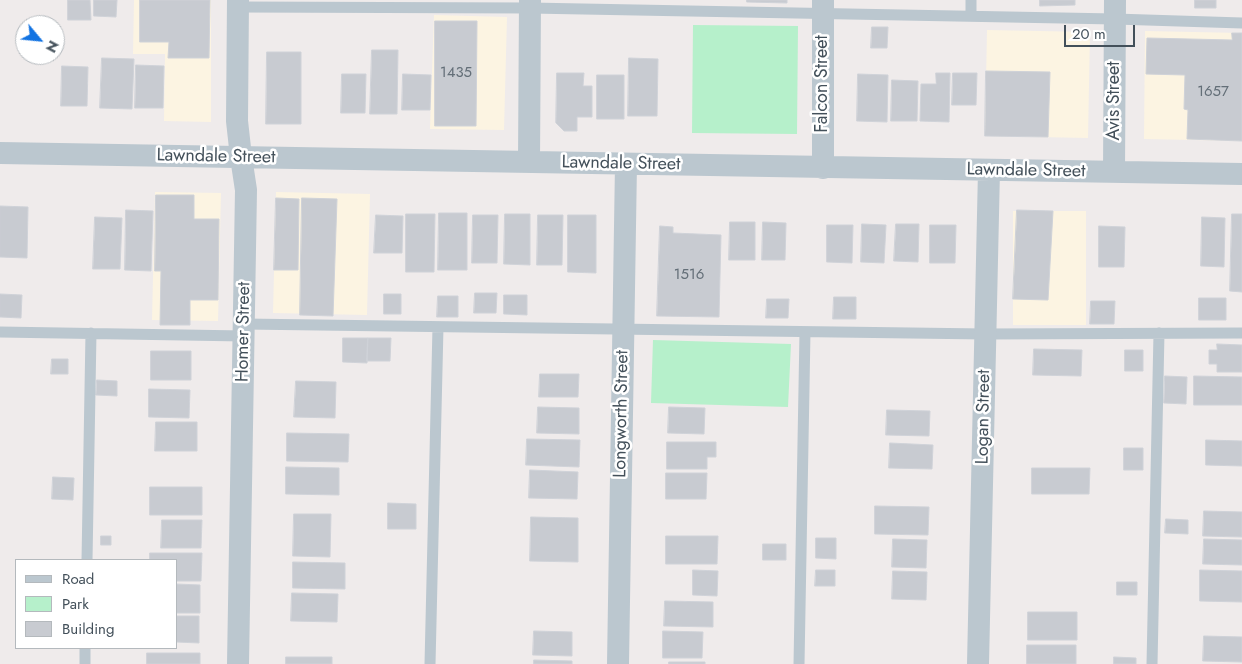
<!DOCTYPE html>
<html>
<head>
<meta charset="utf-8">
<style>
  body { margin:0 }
  #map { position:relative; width:1242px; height:664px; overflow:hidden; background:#efebeb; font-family:Jost,sans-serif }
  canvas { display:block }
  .legend { position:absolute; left:15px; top:559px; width:162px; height:90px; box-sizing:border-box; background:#fff; border:1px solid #b4b9bd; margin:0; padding:6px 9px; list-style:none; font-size:15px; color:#43505a }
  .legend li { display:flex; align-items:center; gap:10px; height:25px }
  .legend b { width:25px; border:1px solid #b4b9bd }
  .north { position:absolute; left:15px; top:15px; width:50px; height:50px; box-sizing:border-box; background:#fff; border:1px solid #b4b9bd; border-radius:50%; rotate:118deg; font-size:14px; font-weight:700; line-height:20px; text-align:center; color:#43505a }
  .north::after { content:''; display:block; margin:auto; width:18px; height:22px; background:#1273e2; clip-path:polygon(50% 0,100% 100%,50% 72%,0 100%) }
  .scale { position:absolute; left:1064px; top:25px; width:71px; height:22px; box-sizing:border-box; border:2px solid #43505a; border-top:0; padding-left:6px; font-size:15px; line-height:18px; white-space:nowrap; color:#43505a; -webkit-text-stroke:4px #fff; paint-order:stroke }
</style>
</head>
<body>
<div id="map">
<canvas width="1242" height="664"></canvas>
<ul class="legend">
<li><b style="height:6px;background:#bbc7cf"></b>Road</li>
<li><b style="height:14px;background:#b6f0cb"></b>Park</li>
<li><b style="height:14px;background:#c8cbd1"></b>Building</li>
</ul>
<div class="north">N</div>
<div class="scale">20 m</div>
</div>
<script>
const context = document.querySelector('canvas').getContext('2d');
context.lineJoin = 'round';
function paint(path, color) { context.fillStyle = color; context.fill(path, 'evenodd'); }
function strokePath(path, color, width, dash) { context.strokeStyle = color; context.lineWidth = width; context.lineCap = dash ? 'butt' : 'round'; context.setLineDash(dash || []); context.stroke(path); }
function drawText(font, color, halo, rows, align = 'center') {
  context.font = font + ' Jost,sans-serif'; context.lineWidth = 5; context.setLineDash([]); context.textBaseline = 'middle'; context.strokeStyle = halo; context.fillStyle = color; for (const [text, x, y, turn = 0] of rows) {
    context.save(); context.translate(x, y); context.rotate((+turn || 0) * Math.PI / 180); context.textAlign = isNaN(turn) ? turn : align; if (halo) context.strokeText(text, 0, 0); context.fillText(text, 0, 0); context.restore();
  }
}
paint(new Path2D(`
  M134 0H211V122L164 121 165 54H133Z
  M434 15 507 17 504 130 430 129Z
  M987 30 1090 32 1088 138 985 136Z
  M1145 31 1242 33V141L1144 139Z
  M155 192 221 193 218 321 152 320Z
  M276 192 370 194 367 315 273 313Z
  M1013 211H1086V325H1013Z`), '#fcf4e2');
paint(new Path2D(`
  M693 25 798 26 797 134 692 133Z
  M653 340 791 344 788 407 651 403Z`), '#b6f0cb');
const building = new Path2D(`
  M68 0H90L91 20H68Z
  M94 0H117L116 17 94 16Z
  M140 0H210L209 58H168L169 42H140Z
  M747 0H787V3L747 2Z
  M1040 0H1075V5L1040 6Z
  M1195 0H1216V8H1195Z
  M435 21H477L476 126H435Z
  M872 27H888L887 48H871Z
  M1232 33H1242V141L1187 139 1188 110 1184 109 1185 75 1146 74 1147 38 1232 40Z
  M372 50H398L397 114H370Z
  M267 52H301V124H266Z
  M102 58 134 59 132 109 100 108Z
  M629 58 658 59 657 116H628Z
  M136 65 164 66 163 108H135Z
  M62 66 88 67 87 106H61Z
  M986 71 1050 72 1048 137 985 136Z
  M557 73H584L583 86H592V117H577V131H564L556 123Z
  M936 73H950L949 122 920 121 921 84H936Z
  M953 73H977L976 105H952Z
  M342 74H366L365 113H341Z
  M403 74 431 75 430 110H402Z
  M858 74 888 75 887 122 857 121Z
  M597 75H624V119H597Z
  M892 80 918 81 917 121H891Z
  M156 195H194V219H219L218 300H190V325H160L161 271H155Z
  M276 198 299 199 298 270H274Z
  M302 198 337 199 333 316 300 315Z
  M0 206 28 207 27 258 0 257Z
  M126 210 153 211 151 271 125 270Z
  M1017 210 1053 211 1048 300 1013 299Z
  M439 213H467V270H438Z
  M406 214H435L434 272H406Z
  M505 214H530V265L504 264Z
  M1232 214H1242V292L1230 291Z
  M376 215 403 216 402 253H374Z
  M473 215H498L497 263H472Z
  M538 215H563L562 265H537Z
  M568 215H596V273L568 272Z
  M95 217 122 218 120 269H93Z
  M1202 217 1225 218 1224 267 1201 266Z
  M730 222H755V260H729Z
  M763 222 786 223 785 260H762Z
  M862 224 886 225 884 263 861 262Z
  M896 224H919L918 262 894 261Z
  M827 225H853L852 263 827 262Z
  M930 225H956L955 263H930Z
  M660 226 673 227V233L721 235 719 317 657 316Z
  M1099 226 1125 227 1124 267H1099Z
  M475 293H497L496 313H474Z
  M0 294 22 295 21 318 0 317Z
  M384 294H401V314H384Z
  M504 295H527V315L504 314Z
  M438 296H458V317H437Z
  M834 297H856V319H833Z
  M1199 298H1226V320H1199Z
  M767 299H789L788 318H766Z
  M1091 301H1115L1114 324H1090Z
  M343 338H368L367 363 343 362Z
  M368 338H391L390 361H367Z
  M1217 344 1242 345V372H1217V364H1209V350H1217Z
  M1034 349 1082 350 1081 376 1033 375Z
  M1125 350H1143V371H1125Z
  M151 351H191V380H151Z
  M52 359H68V374H51Z
  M540 374H579L578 397H539Z
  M1165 376 1187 377 1186 404 1164 403Z
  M1194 376 1242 377V405H1194Z
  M97 380 117 381V396L96 395Z
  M296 381 336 382 335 418 294 417Z
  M149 389 190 390 189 418 149 417Z
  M538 407 579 408V434L537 433Z
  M669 407 705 408 704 434 668 433Z
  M887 410 930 411 929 436 886 435Z
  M156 422H197V451H155Z
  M287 433 349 434 348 462 287 461Z
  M527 439 580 440 579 467 526 465Z
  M1206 440 1242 441V466L1206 465Z
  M667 442H716V457H707V469H667Z
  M890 443 933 445 932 469 889 468Z
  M1124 448H1143V470H1124Z
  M286 467 339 468V495L286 494Z
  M1032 468H1090L1089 494H1032Z
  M530 470 578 472 577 499 529 498Z
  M666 473H707L706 499H666Z
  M53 477 74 478 73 500 52 499Z
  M150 487H202V515H150Z
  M388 503 416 504V529H388Z
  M875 506 929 507 928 535 875 534Z
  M1204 511 1242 512V537L1203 536Z
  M294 514H331L330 557 293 556Z
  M531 517 578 518V562L530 561Z
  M1166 519 1188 520V534L1165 533Z
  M162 520H202L201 548H161Z
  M101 536H111V545H101Z
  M666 536H718L717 564H666Z
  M816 538H836V559L816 558Z
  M893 539 927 540 926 568 892 567Z
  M1204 539 1242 540V565L1203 564Z
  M763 544H786V560H763Z
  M150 553H202L201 581H176V560H150Z
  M293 562 345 563V589L293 588Z
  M693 570 718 571 717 596 693 595Z
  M816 570H835V586H815Z
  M1200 570 1242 571V602L1200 601Z
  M893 571 927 572 926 600 892 599Z
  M1117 582H1137V595H1117Z
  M176 584 200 585V613H176Z
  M292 593 338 594 337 622 291 621Z
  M665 601 713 602V627L664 626Z
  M1028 612H1077V640H1028Z
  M176 616H199V643L176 642Z
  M534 631 572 632V656L533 655Z
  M663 631 703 632 702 658H663Z
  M1204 636 1242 637V662L1203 661Z
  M1027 645H1076V664H1027Z
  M147 653H200V664H147Z
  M286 657H332V664H286Z
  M1114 657 1136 658V664H1114Z
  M534 660 572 661V664H534Z
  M669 662H705V664H669Z`);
paint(building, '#c8cbd1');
strokePath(building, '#cfd2d8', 1);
strokePath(new Path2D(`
  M238 7 530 8 1115 19 1242 23
  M971 16V0
  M244 324 985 334 1242 333
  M0 332 244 336
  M87 560 91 333
  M85 664V648
  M430 664 438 327
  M799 664 805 332
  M1152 664 1159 333`), '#bbc7cf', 11);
strokePath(new Path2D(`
  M238 0 237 121 241 157 246 190 238 664
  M0 153 1242 174
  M529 162 530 0
  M823 168V0
  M1114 172 1115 0
  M618 664 626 164
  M978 664 989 170`), '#bbc7cf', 22);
drawText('15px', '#646f78', null, [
  ["1435",456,73],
  ["1657",1213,92],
  ["1516",689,275]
]);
drawText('18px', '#43505a', '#fff', [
  ["Falcon Street",823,84,-90],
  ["Avis Street",1115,101,-90],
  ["Lawndale Street",216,157,1],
  ["Lawndale Street",621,164,1],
  ["Lawndale Street",1026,171,1],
  ["Homer Street",244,332,-89],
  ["Longworth Street",622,414,-89],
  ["Logan Street",984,417,-89]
]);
</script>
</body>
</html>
